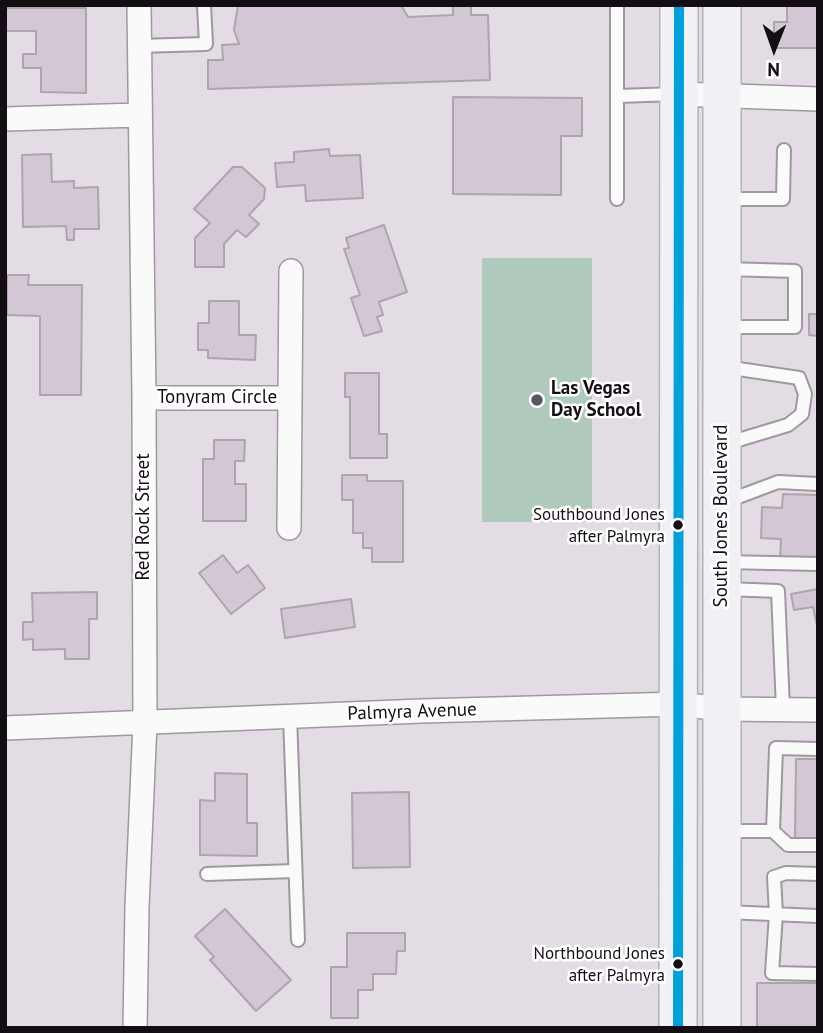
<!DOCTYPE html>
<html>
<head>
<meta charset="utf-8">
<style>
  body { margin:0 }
  #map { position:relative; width:823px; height:1033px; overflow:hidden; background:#e4dce5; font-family:"PT Sans",sans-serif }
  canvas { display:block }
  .frame { position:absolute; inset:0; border:7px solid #130e14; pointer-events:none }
  .north { position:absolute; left:739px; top:14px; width:70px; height:70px; -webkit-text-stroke:5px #fff; paint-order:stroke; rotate:181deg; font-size:19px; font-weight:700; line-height:28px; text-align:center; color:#130e14 }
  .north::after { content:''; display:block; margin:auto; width:24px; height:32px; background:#130e14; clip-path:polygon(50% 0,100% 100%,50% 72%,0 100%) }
</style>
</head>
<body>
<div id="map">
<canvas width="823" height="1033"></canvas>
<div class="frame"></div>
<div class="north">N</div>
</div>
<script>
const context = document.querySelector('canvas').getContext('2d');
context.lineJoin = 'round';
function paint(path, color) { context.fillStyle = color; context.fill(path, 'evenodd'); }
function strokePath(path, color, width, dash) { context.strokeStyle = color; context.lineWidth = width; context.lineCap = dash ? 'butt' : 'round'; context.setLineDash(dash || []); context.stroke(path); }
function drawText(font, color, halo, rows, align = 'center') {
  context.font = font + ' "PT Sans",sans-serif'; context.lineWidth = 5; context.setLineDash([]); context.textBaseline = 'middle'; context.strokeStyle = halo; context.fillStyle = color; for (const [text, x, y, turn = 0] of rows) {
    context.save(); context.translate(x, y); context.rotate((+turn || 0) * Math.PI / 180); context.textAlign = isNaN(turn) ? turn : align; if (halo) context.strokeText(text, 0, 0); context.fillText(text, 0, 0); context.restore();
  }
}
paint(new Path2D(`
  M482 258H592V522H482Z`), '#afc9bd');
const building = new Path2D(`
  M238 5H401L408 17 453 15V5H471V15H488L490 80 208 89V60H223L222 45 239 44 234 30Z
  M787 5H818V48H774V22H787Z
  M5 8H86V93L41 92V68H23V54H36V31H5Z
  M453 97 582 98V136H561V195L453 194Z
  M329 149 330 156 360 155 363 198 306 201 305 185 277 187 275 163 294 162V152Z
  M51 154 52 182 74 181V188L98 187 99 229H74V240H67L66 226 23 227 22 155Z
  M233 167H242L265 188 264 199 249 215 259 224 246 237 237 230 224 244V267H195V238L210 223 194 209Z
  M384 225 407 292 379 302 383 315 377 317 382 331 364 336 351 298 360 295 344 249 349 248 346 238Z
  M7 275H29L28 285H82L81 395H40V316L7 315Z
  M818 282V336L809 335V314H817Z
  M209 301H239V335H256L255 360 208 358V350H198V323H209Z
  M345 373H379V434H387V458H350V397H345Z
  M214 440H245L244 461H235V484H246V521H203V459H214Z
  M342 475H367V481H403V562H372V548H363V533H353V500H342Z
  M783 494 818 495V560L780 559 781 539 761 538 762 507 782 508Z
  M223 555 237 573 248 565 265 588 231 614 199 573Z
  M818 589V630L813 607 794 610 791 594Z
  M97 592V619H89V659H65V649L33 650V639L23 640V622H33L32 593Z
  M351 599 355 627 285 638 281 609Z
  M796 759H818V838H795Z
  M215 773 247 774V823H257V856L200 855V800L215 801Z
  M409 792 410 867 353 868 352 793Z
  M225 909 291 980 256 1011 210 960 214 957 195 936Z
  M347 933H405V951H397L396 974H373V990H358V1018H331V967H347Z
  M757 983H818V1028H757Z`);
paint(building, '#d3c6d5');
strokePath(building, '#aca6ac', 2);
const service = new Path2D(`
  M617 5V96L677 94
  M138 46 206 44 204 5
  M617 96V199
  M726 199H783L784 150
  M725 269 795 271V327H726
  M725 367 799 378 805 394 802 414 788 425 725 444
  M725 502 778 482 818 484
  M724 562 818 564
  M726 589 778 591 783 709
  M290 716 298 940
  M726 831H773L788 845H818
  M773 831 776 748 818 749
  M207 874 294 871
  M818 874 786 873 774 877 776 914 772 973 818 974
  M725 912 818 916`);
const minor = new Path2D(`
  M678 94 818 99
  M5 119 138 115
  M144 398H290
  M289 528 291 271
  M5 728 421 711 679 704 722 709 818 710
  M135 1028 137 907 145 723 144 398 139 5`);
const primary = new Path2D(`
  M678 1028 679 5
  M722 1028V5`);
strokePath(service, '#9e989f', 16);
strokePath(minor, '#9e989f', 26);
strokePath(primary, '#b3b2ba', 40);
strokePath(service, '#fbfafb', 12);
strokePath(minor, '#fbfafb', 23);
strokePath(primary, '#f1f0f4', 37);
strokePath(new Path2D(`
  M678 1028 679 5`), '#00a0dc', 10);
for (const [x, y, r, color] of [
  [537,400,7,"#5c565d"],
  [678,525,6,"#130e14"],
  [678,964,6,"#130e14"]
]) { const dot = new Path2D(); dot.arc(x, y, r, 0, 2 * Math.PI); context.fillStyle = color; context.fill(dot); strokePath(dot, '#fff', 2.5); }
drawText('17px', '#130e14', '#fff', [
  ["Southbound Jones",665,515],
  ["after Palmyra",665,537],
  ["Northbound Jones",665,954],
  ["after Palmyra",665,976]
], 'right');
drawText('bold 19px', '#130e14', '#fff', [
  ["Las Vegas",551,389],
  ["Day School",551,411]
], 'left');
drawText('19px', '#130e14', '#fff', [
  ["Tonyram Circle",217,398],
  ["South Jones Boulevard",722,516,-90],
  ["Red Rock Street",144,517,-90],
  ["Palmyra Avenue",412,712,-2]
]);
</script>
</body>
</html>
